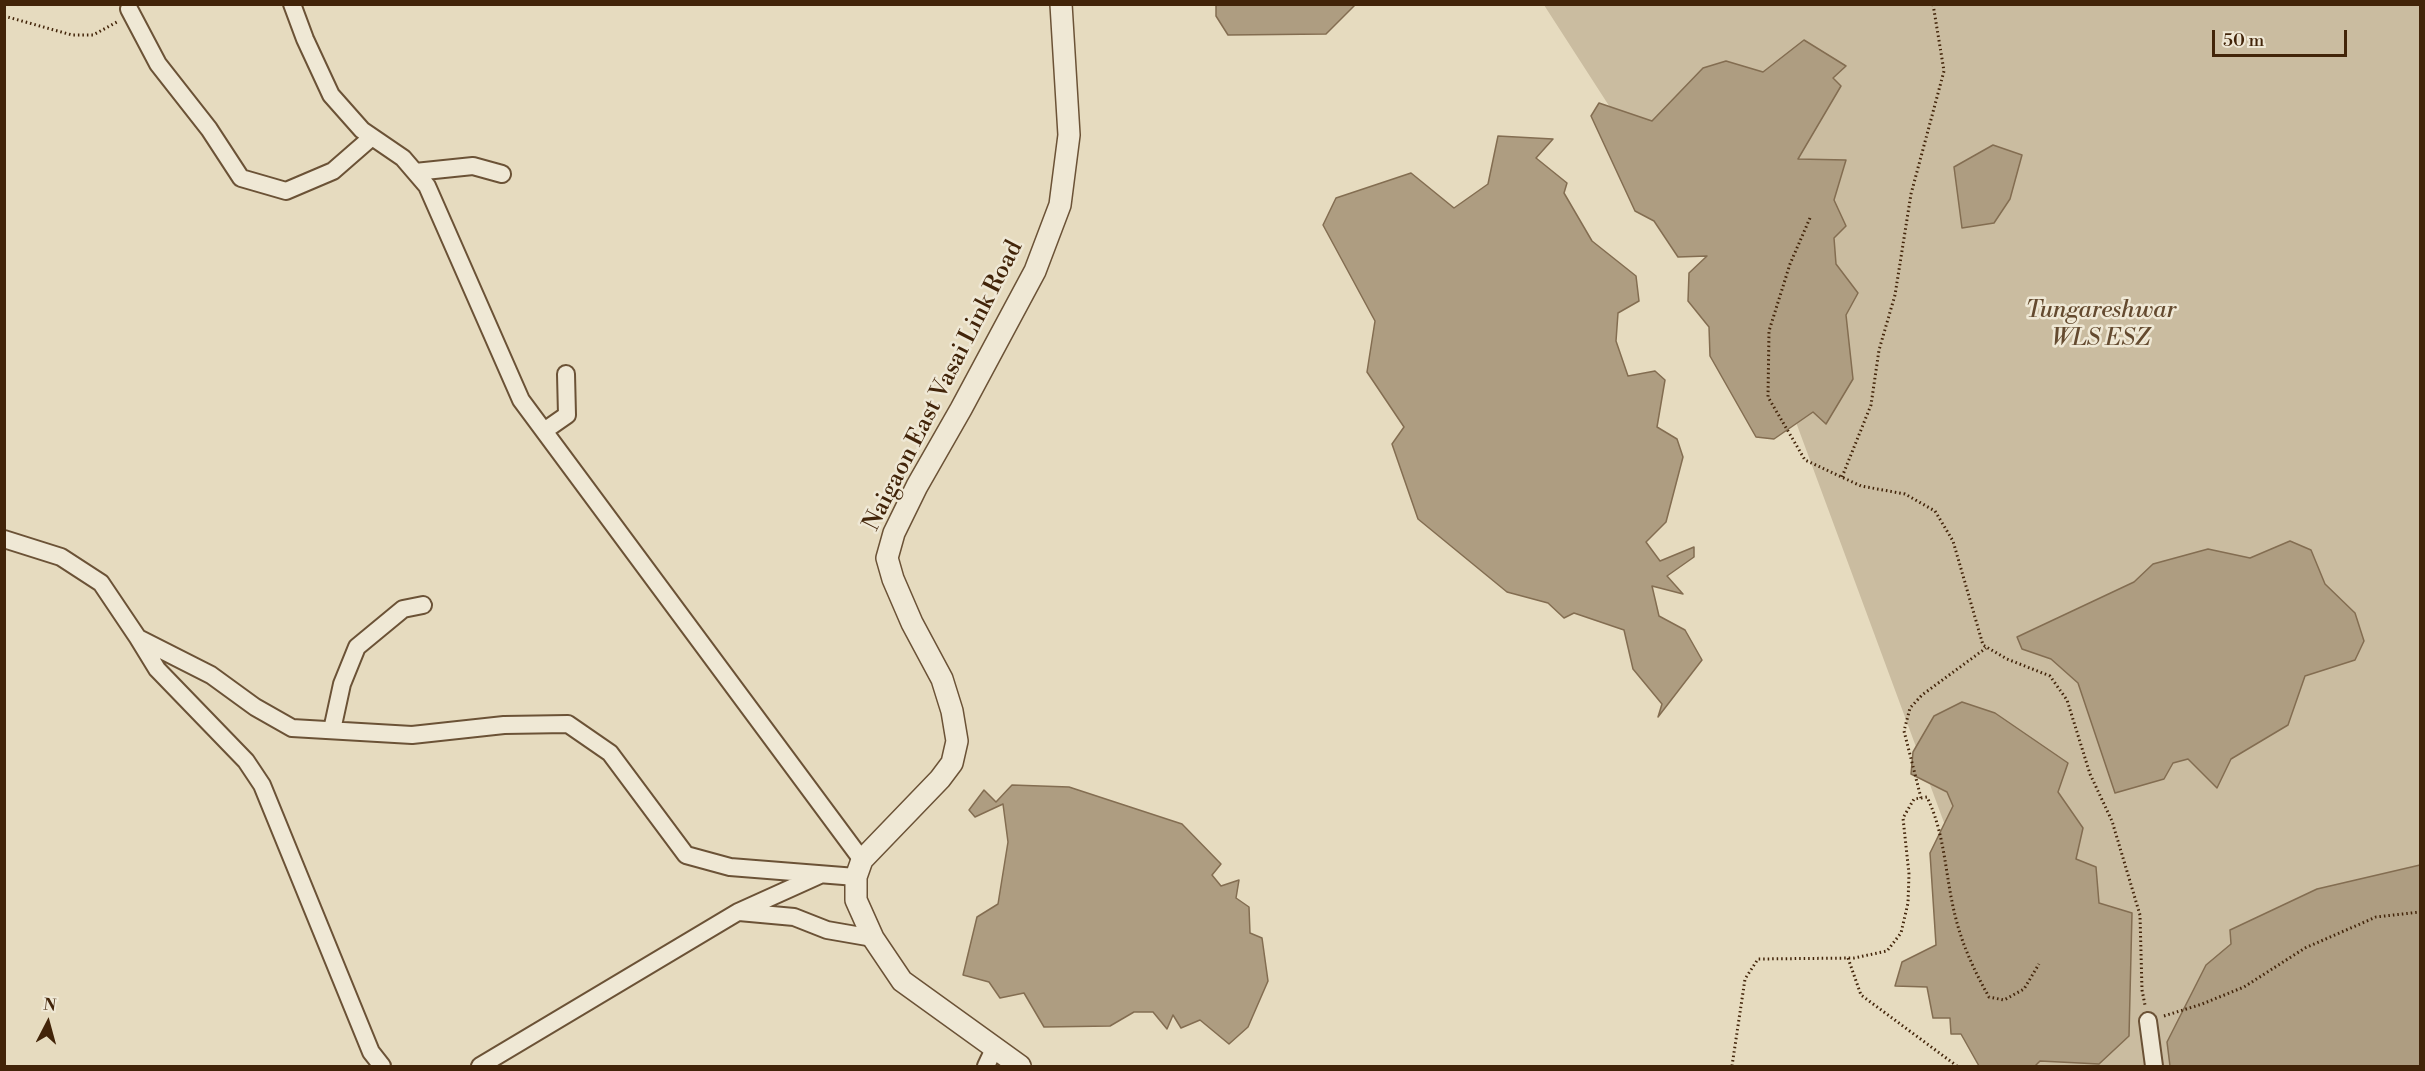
<!DOCTYPE html>
<html>
<head>
<meta charset="utf-8">
<style>
  body { margin:0 }
  #map { position:relative; width:2425px; height:1071px; overflow:hidden; background:#e6dbbf; font-family:"Libre Bodoni",serif }
  canvas { display:block }
  .frame { position:absolute; inset:0; border:6px solid #422409; pointer-events:none }
  .north { position:absolute; left:18px; top:993px; width:60px; height:60px; -webkit-text-stroke:4px #efe8d5; paint-order:stroke; rotate:6deg; font-size:16px; font-weight:700; line-height:24px; text-align:center; color:#422409 }
  .north::after { content:''; display:block; margin:auto; width:21px; height:27px; background:#422409; clip-path:polygon(50% 0,100% 100%,50% 72%,0 100%) }
  .scale { position:absolute; left:2212px; top:30px; width:135px; height:27px; box-sizing:border-box; border:3px solid #422409; border-top:0; padding-left:8px; font-size:18px; line-height:21px; white-space:nowrap; color:#422409; -webkit-text-stroke:4px #efe8d5; paint-order:stroke }
</style>
</head>
<body>
<div id="map">
<canvas width="2425" height="1071"></canvas>
<div class="frame"></div>
<div class="north">N</div>
<div class="scale">50 m</div>
</div>
<script>
const context = document.querySelector('canvas').getContext('2d');
context.lineJoin = 'round';
function paint(path, color) { context.fillStyle = color; context.fill(path, 'evenodd'); }
function strokePath(path, color, width, dash) { context.strokeStyle = color; context.lineWidth = width; context.lineCap = dash ? 'butt' : 'round'; context.setLineDash(dash || []); context.stroke(path); }
function drawText(font, color, halo, rows, align = 'center') {
  context.font = font + ' "Libre Bodoni",serif'; context.lineWidth = 5; context.setLineDash([]); context.textBaseline = 'middle'; context.strokeStyle = halo; context.fillStyle = color; for (const [text, x, y, turn = 0] of rows) {
    context.save(); context.translate(x, y); context.rotate((+turn || 0) * Math.PI / 180); context.textAlign = isNaN(turn) ? turn : align; if (halo) context.strokeText(text, 0, 0); context.fillText(text, 0, 0); context.restore();
  }
}
paint(new Path2D(`
  M1544 5H2420V1066H2034L1773 360Z`), '#cabca0');
const water = new Path2D(`
  M1216 5V4L1355 5 1326 34 1228 35 1216 16Z
  M1804 40 1846 66 1833 78 1841 86 1798 159 1846 160 1834 200 1846 226 1834 238 1836 264 1858 293 1846 315 1853 379 1826 424 1813 412 1774 439 1756 437 1710 356 1709 327 1688 301 1689 273 1707 256 1678 257 1654 221 1635 211 1591 116 1599 103 1652 121 1703 68 1726 61 1763 72Z
  M1498 136 1553 139 1536 158 1567 183 1564 193 1592 241 1636 276 1639 301 1618 313 1616 341 1628 376 1655 371 1665 380 1657 427 1677 439 1683 457 1666 522 1646 542 1660 561 1694 547V557L1667 576 1683 594 1652 586 1659 616 1685 630 1702 660 1658 717 1662 704 1633 669 1624 630 1574 613 1564 618 1548 603 1507 592 1418 519 1392 444 1404 427 1367 372 1375 321 1323 225 1336 198 1411 173 1454 208 1488 184Z
  M1993 145 2022 155 2010 199 1994 223 1962 228 1954 167Z
  M2290 541 2311 550 2325 584 2355 613 2364 641 2355 660 2305 676 2288 725 2231 759 2217 788 2188 759 2173 763 2164 779 2115 793 2078 683 2051 659 2022 649 2017 637 2134 582 2153 564 2208 549 2250 558Z
  M1962 702 1995 713 2068 763 2058 792 2083 828 2076 859 2096 867 2099 903 2132 913 2129 1036 2099 1064 2040 1061 2035 1066H1979L1961 1034H1951L1950 1018H1933L1927 987 1895 986 1902 962 1936 945 1930 853 1953 806 1947 792 1911 774 1913 752 1934 716Z
  M1012 785 1069 787 1182 824 1221 864 1212 875 1221 886 1239 880 1236 898 1249 907 1250 933 1262 938 1268 981 1248 1027 1229 1044 1200 1020 1181 1028 1173 1015 1167 1029 1153 1012H1134L1110 1026 1044 1027 1024 993 1000 998 989 982 963 975 977 917 998 904 1008 842 1003 804 975 817 969 810 984 790 996 802Z
  M2420 865V1066H2170L2167 1042 2206 965 2231 944 2230 930 2317 889Z`);
paint(water, '#ae9d81');
strokePath(water, '#836d51', 1.5);
const minor = new Path2D(`
  M292 4 305 39 331 95 362 130 403 158 427 186 521 400 862 860
  M129 9 158 64 209 129 241 178 286 191 333 171 372 137
  M415 172 473 166 502 174
  M544 431 567 415 566 374
  M4 539 61 557 101 583 138 638 211 675 255 707 292 728 412 735 504 725 568 724 610 753 686 855 730 867 856 877
  M138 638 157 669 246 761 262 785 371 1052 382 1066
  M332 730 342 684 357 647 403 609 423 605
  M739 912 794 917 827 930 873 938
  M2148 1021 2154 1066
  M480 1066 738 912 820 875
  M986 1066 995 1047`);
const tertiary = new Path2D(`
  M1020 1066 902 981 873 938 856 900V877L862 860 940 779 952 763 957 741 952 711 942 679 912 623 893 579 887 558 894 533 917 486 961 409 1035 271 1060 205 1069 135 1061 4`);
strokePath(minor, '#6b5236', 20);
strokePath(tertiary, '#6b5236', 24);
strokePath(new Path2D(`
  M4 16 72 35H93L117 22
  M1810 218 1790 264 1769 331 1768 397 1805 460 1861 486 1905 494 1935 511 1953 541 1983 645 2007 659 2050 676 2067 700 2090 774 2112 821 2140 915 2142 990 2145 1005
  M1842 477 1871 405 1879 350 1895 295 1911 194 1944 71 1933 4
  M1921 798 1904 731 1910 708 1922 695 1986 648
  M1848 958 1861 995 1957 1066
  M2164 1016 2202 1004 2244 987 2305 948 2376 917 2420 912
  M1732 1066 1745 979 1758 959 1854 958 1887 951 1901 933 1908 903 1909 874 1903 818 1914 799 1927 797C1946 836 1945 878 1956 919 1963 947 1975 972 1989 997L2004 1000 2024 989 2039 964`), '#422409', 3, [1.5, 3]);
strokePath(minor, '#efe8d5', 16);
strokePath(tertiary, '#efe8d5', 21);
drawText('italic 24px', '#644a2f', '#efe8d5', [
  ["Tungareshwar",2101,311],
  ["WLS ESZ",2101,339]
]);
drawText('24px', '#422409', '#efe8d5', [
  ["Naigaon East Vasai Link Road",944,386,-63]
]);
</script>
</body>
</html>
